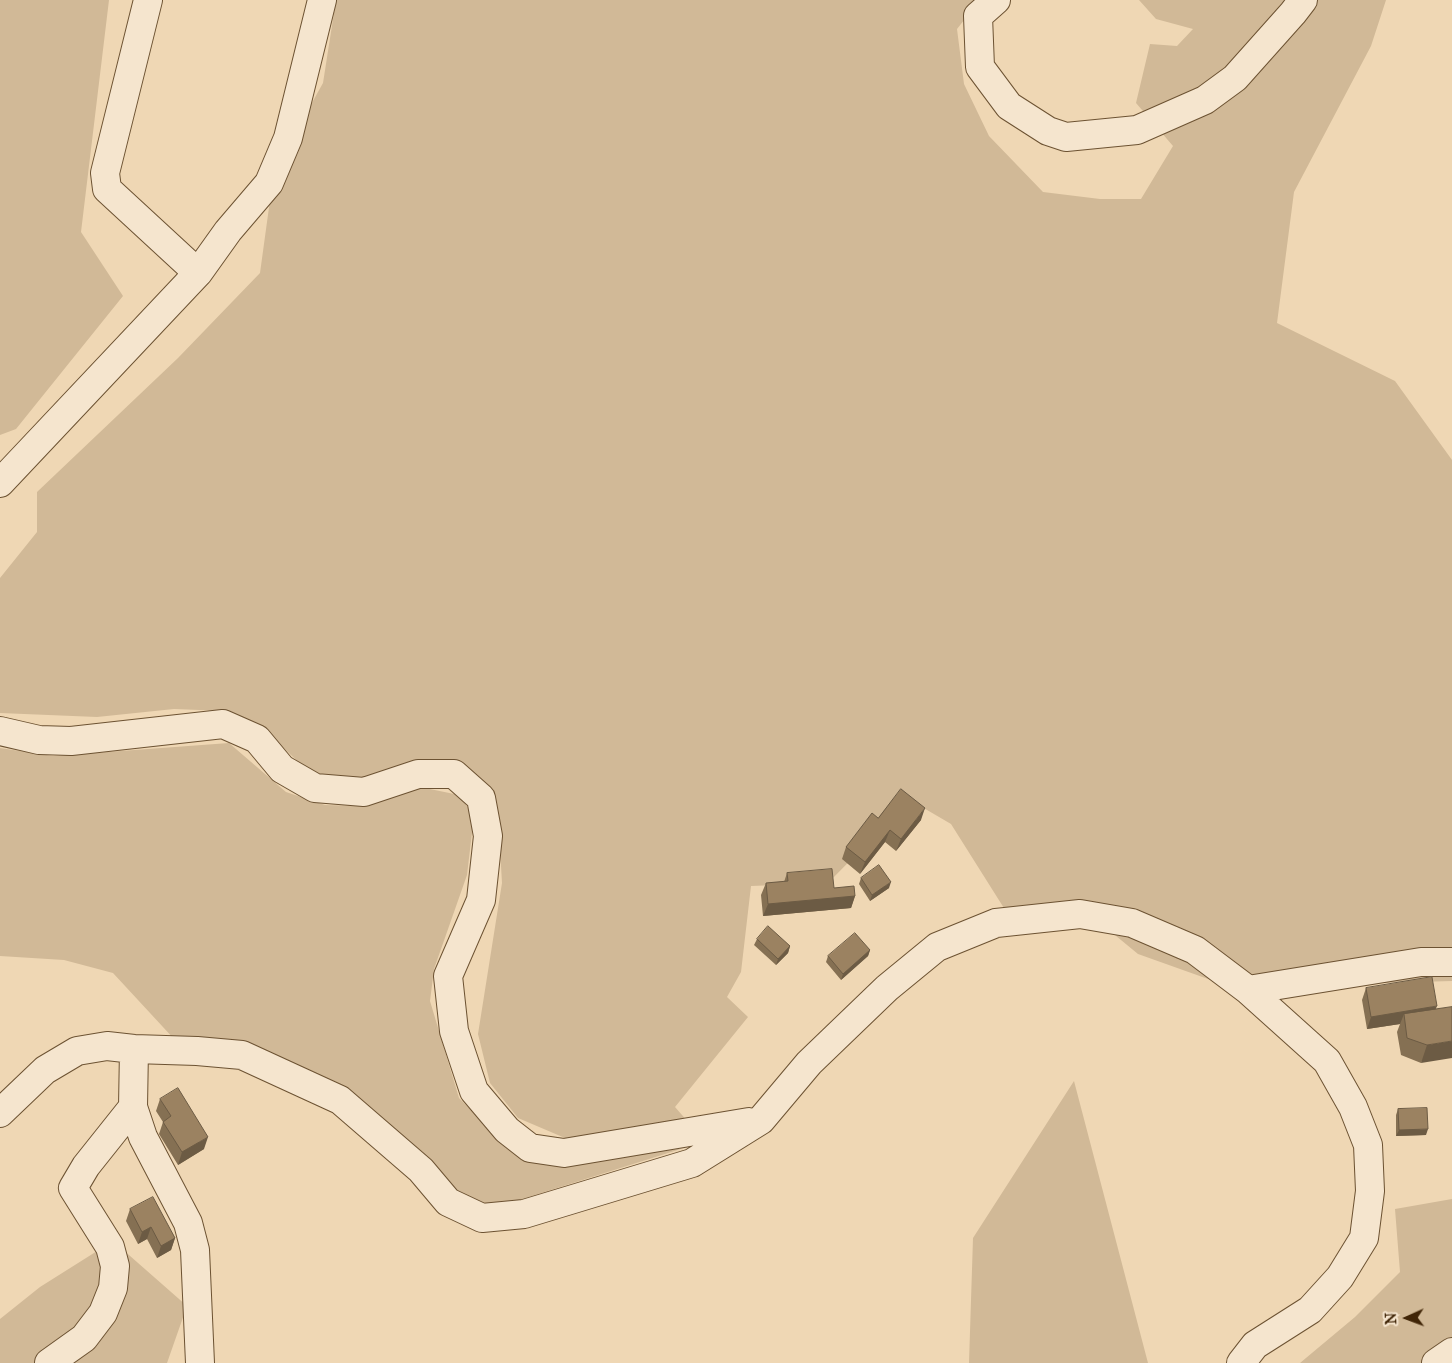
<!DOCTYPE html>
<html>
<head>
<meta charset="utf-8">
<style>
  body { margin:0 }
  #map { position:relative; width:1452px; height:1363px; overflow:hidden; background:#efd7b4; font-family:"IM FELL Great Primer",serif }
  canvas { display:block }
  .north { position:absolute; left:1382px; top:1293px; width:50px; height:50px; -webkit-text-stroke:4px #f5e5ce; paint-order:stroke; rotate:268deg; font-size:14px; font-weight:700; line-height:20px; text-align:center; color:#402507 }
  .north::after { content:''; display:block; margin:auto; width:18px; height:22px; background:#402507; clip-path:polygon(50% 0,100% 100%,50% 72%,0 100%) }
</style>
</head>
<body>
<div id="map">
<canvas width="1452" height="1363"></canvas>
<div class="north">N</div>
</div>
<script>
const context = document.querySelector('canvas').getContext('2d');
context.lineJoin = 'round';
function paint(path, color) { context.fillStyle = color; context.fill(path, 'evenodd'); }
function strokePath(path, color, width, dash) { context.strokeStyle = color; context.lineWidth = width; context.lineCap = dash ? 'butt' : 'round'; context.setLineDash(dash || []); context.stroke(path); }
paint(new Path2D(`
  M0 0H109L81 232 123 296 16 429 0 435Z
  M336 0H980L957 29 964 84 989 136 1043 192 1100 199H1141L1173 146 1136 103 1150 44 1177 46 1193 29 1156 19 1139 0H1386L1371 46 1294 192 1277 323 1395 381 1452 460V981L1348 984 1253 995 1138 954 1076 903 1014 924 951 824 910 800 828 883 751 886 741 972 727 997 748 1017 675 1107 689 1123 565 1138 518 1118 490 1083 478 1034 502 883 498 815 425 763 385 770 356 782 310 773 272 737 225 711 174 709 97 717 0 713V578L37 532V492L178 358 260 273 274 171 323 83Z
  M229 743 286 792 325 805 364 806 400 790 425 788 459 795 474 816 467 875 434 969 430 1001 459 1098 497 1136 565 1165 684 1148 500 1206 460 1198 340 1088 175 1040 113 973 64 960 0 956V748L53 756Z
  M1074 1081 1148 1363H969L973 1238Z
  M1452 1199V1348L1422 1363H1300L1355 1317 1400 1272 1395 1209Z
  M113 1241 187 1306 167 1363H0V1319L40 1287Z`), '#d1b997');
const minor = new Path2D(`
  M148 0 105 173 107 189 198 273
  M996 0 978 16 980 67 1009 106 1048 131 1066 137 1137 130 1205 100 1235 78 1293 13 1303 0
  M0 483 198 273 228 231 269 183 288 138 322 0
  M0 731 39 740 71 741 223 724 257 739 282 769 315 788 364 792 418 774H454L481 798 488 836 481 900 448 976 454 1031 474 1091 507 1130 530 1148 564 1153 749 1122
  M1248 990 1421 962H1452
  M134 1049 133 1107 143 1137 188 1223 195 1250 200 1363
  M0 1113 45 1070 77 1051 107 1046 134 1049 197 1051 242 1055 340 1100 421 1170 448 1202 482 1218 524 1214 692 1163 761 1120 809 1063 887 988 937 947 996 923 1080 914 1132 923 1195 950 1248 990 1327 1061 1353 1107 1368 1145 1370 1191 1364 1238 1340 1277 1310 1310 1255 1345 1241 1363
  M49 1363 84 1338 103 1313 113 1288 115 1266 110 1247 73 1188 86 1166 133 1107
  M1436 1363 1452 1352`);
strokePath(minor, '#6c5232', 30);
strokePath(minor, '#f5e5ce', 28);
paint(new Path2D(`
  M878 818 921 820 896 851 885 842 860 874 842 859 846 847Z
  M787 873 834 888 855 896 851 908 763 916 761 895 766 883 784 882Z
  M861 878 889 888 870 901 859 884Z
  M757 939 790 946 788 953 776 965 754 945Z
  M870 950 868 956 841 980 826 962 828 956Z
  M1366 988 1436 1009 1452 1007 1421 1063 1401 1055 1397 1032 1400 1024 1367 1029 1362 1000Z
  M160 1099 204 1149 178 1165 159 1134 163 1122 156 1111Z
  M1398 1109 1426 1135 1396 1136V1115Z
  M130 1209 175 1238 171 1250 157 1258 147 1239 138 1244 126 1221Z`), '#857053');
paint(new Path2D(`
  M925 808 921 820 896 851 901 839Z
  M890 830 885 842 860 874 865 862Z
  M891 882 889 888 870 901 872 895Z
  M855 896 851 908 763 916 768 904Z
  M790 946 788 953 776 965 778 959Z
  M870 950 868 956 841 980 843 974Z
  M1437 1006 1432 1018 1404 1014 1400 1024 1367 1029 1371 1017Z
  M1452 1041V1058L1421 1063 1427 1045Z
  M1428 1129 1426 1135 1396 1136 1399 1130Z
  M208 1137 204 1149 178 1165 182 1152Z
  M151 1227 147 1239 138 1244 142 1232Z
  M175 1238 171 1250 157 1258 161 1246Z`), '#6c5b44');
const building = new Path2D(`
  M901 789 925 808 901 839 890 830 865 862 846 847 872 813 878 818Z
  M879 865 891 882 872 895 861 878Z
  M832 869 834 888 854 886 855 896 768 904 766 883 788 881 787 873Z
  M768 926 790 946 778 959 757 939Z
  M855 933 870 950 843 974 828 956Z
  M1432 977 1437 1006 1371 1017 1366 988Z
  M1452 1007V1041L1427 1045 1407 1038 1404 1014Z
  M178 1088 208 1137 182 1152 163 1122 171 1116 160 1099Z
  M1427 1108 1428 1129 1399 1130 1398 1109Z
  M153 1197 175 1238 161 1246 151 1227 142 1232 130 1209Z`);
paint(building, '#9b8261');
strokePath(building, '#6c5b44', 1);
</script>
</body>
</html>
